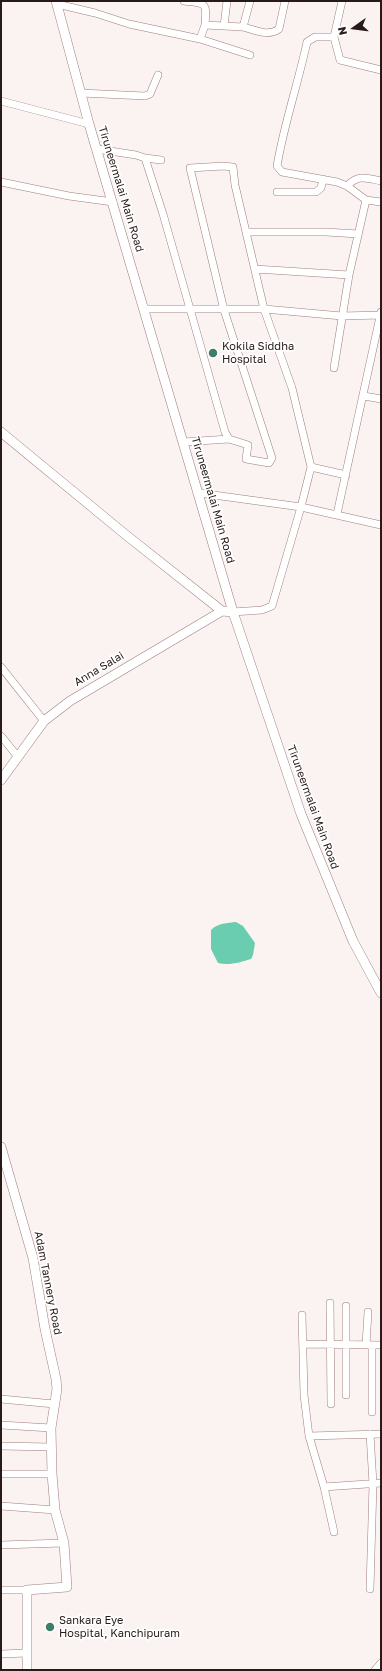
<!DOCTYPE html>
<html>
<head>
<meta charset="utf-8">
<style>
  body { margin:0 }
  #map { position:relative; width:382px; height:1671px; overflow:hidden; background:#faf3f1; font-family:"Golos Text",sans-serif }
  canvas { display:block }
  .frame { position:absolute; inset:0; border:2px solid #271a18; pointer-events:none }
  .north { position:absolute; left:334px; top:8px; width:40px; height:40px; -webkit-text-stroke:3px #fff; paint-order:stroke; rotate:256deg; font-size:11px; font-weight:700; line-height:16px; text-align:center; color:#271a18 }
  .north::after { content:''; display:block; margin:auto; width:14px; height:18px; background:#271a18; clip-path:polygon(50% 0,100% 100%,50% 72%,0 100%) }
</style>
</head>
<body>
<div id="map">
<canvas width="382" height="1671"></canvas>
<div class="frame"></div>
<div class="north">N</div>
</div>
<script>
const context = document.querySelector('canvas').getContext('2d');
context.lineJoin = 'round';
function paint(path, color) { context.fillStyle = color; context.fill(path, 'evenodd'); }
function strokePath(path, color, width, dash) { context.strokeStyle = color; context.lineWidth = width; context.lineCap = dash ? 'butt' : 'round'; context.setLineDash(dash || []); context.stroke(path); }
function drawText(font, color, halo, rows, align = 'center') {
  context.font = font + ' "Golos Text",sans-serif'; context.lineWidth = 3.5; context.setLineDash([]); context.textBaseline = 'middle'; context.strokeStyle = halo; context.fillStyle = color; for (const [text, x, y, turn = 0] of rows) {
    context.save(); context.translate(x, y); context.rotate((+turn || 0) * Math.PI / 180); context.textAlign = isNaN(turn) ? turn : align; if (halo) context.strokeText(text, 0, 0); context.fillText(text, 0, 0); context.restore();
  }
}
paint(new Path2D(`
  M236 922 243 926 255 943 253 955 251 959C241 962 229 966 218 963L211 949V930C217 923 228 923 236 922Z`), '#6acdb0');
const street = new Path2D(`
  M184 1C206 4 207 1 205 25
  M342 1 334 37H315L307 42C298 84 284 124 277 166L282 172 337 182 347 186 366 200 381 202
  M57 4 95 13 129 24 200 39 205 25 243 27 250 1
  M224 26 227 1
  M243 27C255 30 268 37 279 29L285 1
  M334 37 340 60 381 70
  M200 39 250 55
  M81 93 145 96 150 94 158 75
  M1 101 89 124
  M97 149 136 155 145 158 163 214 225 432 229 439 248 445 246 459 269 463 272 458 224 310 190 168 223 166 233 167 235 185 264 309 292 388 311 467 346 475
  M145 158 161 160
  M1 182 69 196 113 202
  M347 186C359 174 366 178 381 181
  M277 192H316L321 188 323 179
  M246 232H326L358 234
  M255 269 349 275
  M145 309H264L342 316 381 315
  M334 368 349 275 366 200
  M364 396 381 399
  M184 442 229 439
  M199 493 301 507 381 525
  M337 514 381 312
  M233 612 262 610 272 606 301 507 311 467
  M1 667 44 721
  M1 736 18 757
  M330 1303 331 1404
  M346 1306V1395
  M302 1315 304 1395 309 1436 324 1487 334 1532
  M303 1344 381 1345
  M366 1345 368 1312
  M1 1399 54 1404
  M372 1412V1345
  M1 1425 51 1428
  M370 1434 373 1484 370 1589
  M309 1436 381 1434
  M1 1446 51 1447
  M1 1474H52
  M324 1487 381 1483
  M1 1506 55 1510
  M1 1545 64 1543
  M1 1590H27
  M1 1654 27 1653
  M375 1670 381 1663`);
const secondary = new Path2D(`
  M56 1 89 124 233 612 301 814 353 941 381 993
  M1 432 126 535 222 611
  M1 780 44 721 70 701 222 611 233 612
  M1 1147 33 1258 45 1329 56 1379 57 1389 51 1428 52 1474 55 1510 64 1543 67 1587 27 1590V1670`);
strokePath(street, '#9f7e78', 8);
strokePath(secondary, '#9f7e78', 10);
strokePath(street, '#fff', 7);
strokePath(secondary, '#fff', 9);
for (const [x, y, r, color] of [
  [213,353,5,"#3e7d6a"],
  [50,1627,5,"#3e7d6a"]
]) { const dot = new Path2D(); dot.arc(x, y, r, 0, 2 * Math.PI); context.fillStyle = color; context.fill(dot); strokePath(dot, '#fff', 1.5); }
drawText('11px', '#271a18', '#fff', [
  ["Tiruneermalai Main Road",121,189,73],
  ["Tiruneermalai Main Road",213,500,74],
  ["Anna Salai",99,669,-31],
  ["Tiruneermalai Main Road",313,807,70],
  ["Adam Tannery Road",48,1283,79]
]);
drawText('11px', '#271a18', '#fff', [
  ["Kokila Siddha",222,347],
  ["Hospital",222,360],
  ["Sankara Eye",59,1621],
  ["Hospital, Kanchipuram",59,1634]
], 'left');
</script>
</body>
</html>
